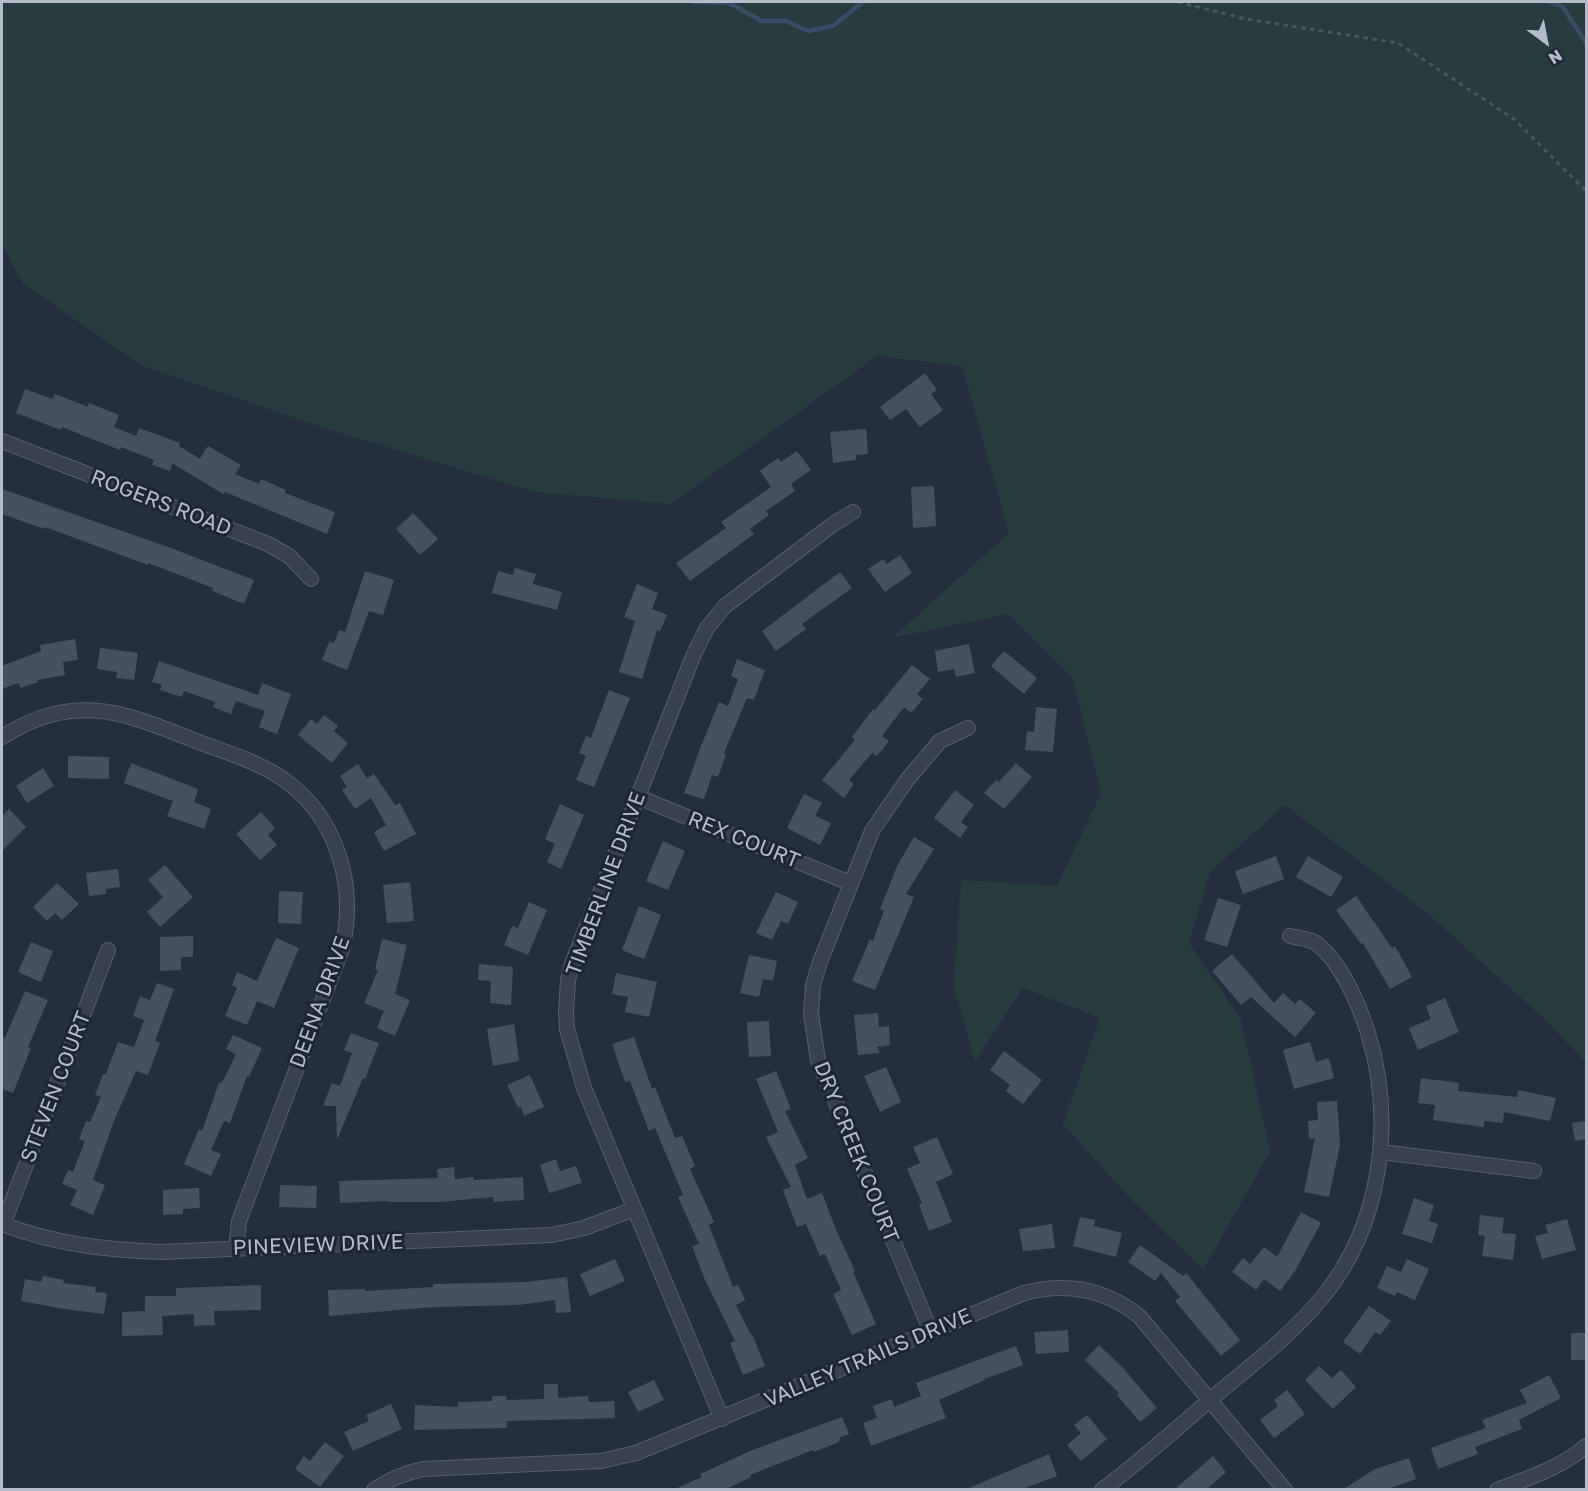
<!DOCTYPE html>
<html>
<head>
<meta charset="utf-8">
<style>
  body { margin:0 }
  #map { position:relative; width:1588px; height:1491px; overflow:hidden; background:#242f3e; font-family:"Golos Text",sans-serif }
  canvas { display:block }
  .frame { position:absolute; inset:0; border:3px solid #b4bcc9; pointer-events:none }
  .north { position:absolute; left:1516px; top:12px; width:60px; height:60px; -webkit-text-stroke:4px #1d2633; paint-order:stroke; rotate:148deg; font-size:16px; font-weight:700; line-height:24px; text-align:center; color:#b4bcc9 }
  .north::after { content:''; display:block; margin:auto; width:21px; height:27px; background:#b4bcc9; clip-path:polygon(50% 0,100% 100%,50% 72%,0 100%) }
</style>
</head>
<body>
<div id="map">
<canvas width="1588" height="1491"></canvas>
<div class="frame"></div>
<div class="north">N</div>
</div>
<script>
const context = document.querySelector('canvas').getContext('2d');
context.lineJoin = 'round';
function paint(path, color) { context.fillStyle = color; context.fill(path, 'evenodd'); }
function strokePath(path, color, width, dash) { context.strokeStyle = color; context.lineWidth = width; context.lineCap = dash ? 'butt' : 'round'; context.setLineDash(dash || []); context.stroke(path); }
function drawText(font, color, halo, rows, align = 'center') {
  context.font = font + ' "Golos Text",sans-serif'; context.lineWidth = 6; context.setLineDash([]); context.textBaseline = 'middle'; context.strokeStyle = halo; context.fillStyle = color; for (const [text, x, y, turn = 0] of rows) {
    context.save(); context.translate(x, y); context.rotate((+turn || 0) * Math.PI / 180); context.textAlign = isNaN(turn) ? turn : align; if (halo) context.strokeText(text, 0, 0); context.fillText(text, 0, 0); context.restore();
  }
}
paint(new Path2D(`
  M2 2H1586V1062L1541 1016 1426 912 1285 805 1210 872 1189 943 1241 1020 1270 1152 1203 1270 1128 1196 1063 1124 1100 1018 1023 988 975 1062 954 987 961 880 1057 886 1101 793 1073 678 1008 614 892 638 1009 533 962 366 877 356 671 504 535 492 324 428 143 366 23 284 2 244Z`), '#263c3f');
strokePath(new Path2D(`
  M694 2 729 3 762 21H786L808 31 833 26 863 2
  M1551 2 1563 7 1586 43`), '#394c67', 4.5);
paint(new Path2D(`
  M925 373 937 390 931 394 943 410 920 427 906 409 890 420 880 407Z
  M25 389 52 399 55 394 88 407 89 403 119 415 114 427 136 436 139 428 180 443 179 446 200 459 208 446 241 465 235 474 259 484 261 479 286 490 285 493 335 512 327 534 225 492 223 494 172 463 170 471 152 465 154 460 121 447 120 450 62 427 61 430 16 413Z
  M866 429 868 454 856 455V460L833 463 830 432Z
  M797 451 811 470 791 484 795 491 766 511 769 515 750 529 754 534 690 581 676 563 726 528 721 522 771 487 760 471 778 458 781 462Z
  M934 486 936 526 913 528 911 487Z
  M2 489 171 548 254 580 244 604 212 591 213 588 148 563V565L45 527 44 529 2 514Z
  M413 513 438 539 420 555 396 529Z
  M900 555 912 573 885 592 868 569 883 559 887 564Z
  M515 568 536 574 533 584 562 592 557 610 492 593 498 571 513 575Z
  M365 571 394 580 383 615 369 611 347 670 322 660 329 642 334 643 339 630 345 632Z
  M840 572 852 588 802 624 806 629 776 651 762 631Z
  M637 584 658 593 652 609 667 615 660 631 657 630 642 679 619 672 635 621 624 617Z
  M75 639 78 660 63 662 65 675 37 680 38 682 21 688 18 683 2 689V666L41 651 40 645Z
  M969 644 975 673 956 677 954 669 938 672 935 651Z
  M100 648 138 653 134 680 116 678 117 672 97 669Z
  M1004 651 1037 678 1024 694 991 666Z
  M737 659 765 670 754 700 747 698 724 753 726 754 718 777 712 775 704 799 684 793 701 746 719 702 728 706 738 679 731 676Z
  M159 661 258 695 262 683 291 694 277 734 259 727 265 711 236 701 231 714 213 707 215 702 184 691 182 697 160 690 162 685 152 682Z
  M912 665 930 679 917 694 923 699 911 713 904 707 882 736 889 741 877 756 872 753 849 780 854 784 844 798 822 780 855 740 852 737 873 709 875 710Z
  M609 690 630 698 594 787 576 780 586 756 579 753 586 736 591 738Z
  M1036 707 1057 709 1053 752 1025 750 1027 731 1034 732Z
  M324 715 338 726 334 731 348 743 332 763 298 735 311 719 317 724Z
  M68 756 109 757V779L68 778Z
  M131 763 198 789 194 802 211 809 204 829 167 816 173 801 124 783Z
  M1016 763 1032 777 1004 809 984 793 996 780 999 782Z
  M358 764 367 778 374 774 395 805 400 803 416 834 384 851 374 832 386 825 371 798 355 809 342 790 347 787 340 776Z
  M43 768 54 786 27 803 16 786Z
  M955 790 974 805 961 822 968 827 960 838 934 818Z
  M804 794 822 803 815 816 831 823 820 845 787 828Z
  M560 804 584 815 561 869 547 862 555 844 545 839Z
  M9 809 26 827 2 851V816Z
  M261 812 275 828 268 835 277 845 260 860 236 834Z
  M914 837 934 849 906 894 914 897 875 990 852 981 870 939 873 941 884 911 880 909 897 866Z
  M663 841 685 851 668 890 646 881Z
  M1276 856 1284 879 1243 894 1235 871Z
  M1308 856 1343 877 1331 897 1296 877Z
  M165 865 193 897 160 927 147 912 163 897 148 880Z
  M118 869 120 887 106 889V894L89 896 86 873Z
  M410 882 414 921 387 923 383 885Z
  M57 883 79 904 62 920 55 913 47 921 33 907Z
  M279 891 303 892 301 924 278 923Z
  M776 892 798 902 788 924 781 921 772 940 756 933Z
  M1356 896 1392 948 1395 946 1412 977 1390 989 1363 943 1361 944 1336 910Z
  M1218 898 1241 905 1227 947 1204 940Z
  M529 902 547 910 528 955 504 945 512 926 518 928Z
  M639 906 661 915 644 959 622 950Z
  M193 936V957H181V970L160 971V937Z
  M276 938 299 948 274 1008 257 1001 247 1025 225 1016 237 988 232 985 237 972 257 981Z
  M382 939 407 945 395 994 410 1000 395 1036 377 1028 384 1011 364 1003 378 970 375 969Z
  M31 942 53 951 41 982 18 972Z
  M1232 954 1274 1003 1283 993 1295 1004 1300 999 1316 1013 1295 1037 1251 997 1241 1005 1212 971Z
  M749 955 777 961 773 981 763 979 759 997 740 993Z
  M479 964 513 967 511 1005 490 1003 491 981 478 980Z
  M616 973 657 982 649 1017 625 1012 628 997 612 994Z
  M157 983 174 989 155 1041 160 1043 148 1075 136 1071 114 1121 93 1180 105 1185 93 1215 70 1205 77 1190 62 1184 68 1170 73 1172 85 1141 79 1139 86 1121 90 1122 101 1097 95 1095 103 1074H106L118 1042 134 1047 144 1020 133 1016 140 996 150 1000Z
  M25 991 48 1000 28 1047 31 1048 13 1093 2 1089V1036L5 1038Z
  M1445 998 1459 1032 1418 1050 1409 1028 1431 1019 1426 1006Z
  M878 1013 879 1027 889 1026 890 1045 877 1047 880 1053 858 1055 854 1015Z
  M769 1021 771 1056 749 1057 747 1022Z
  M514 1024 519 1061 493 1066 487 1029Z
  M351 1033 379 1043 365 1079 363 1078 337 1140 336 1106H323L332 1083 340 1086 352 1053 344 1050Z
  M233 1035 262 1048 249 1077 247 1076 230 1123 224 1121 211 1150 221 1154 211 1176 184 1164 199 1129 202 1131 219 1083H222L236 1054 226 1049Z
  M634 1037 652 1089 655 1087 675 1138 682 1136 695 1166 690 1169 714 1222 709 1225 733 1287 738 1284 745 1300 736 1305 751 1335 752 1334 765 1366 743 1375 730 1343 735 1341 705 1280 692 1246 699 1244 678 1197 683 1195 655 1128 649 1131 630 1081 625 1082 612 1044Z
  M1310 1042 1316 1062 1329 1058 1334 1078 1294 1089 1283 1050Z
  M1004 1051 1042 1080 1023 1104 1006 1091 1010 1085 990 1070Z
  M886 1067 901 1102 880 1112 864 1076Z
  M776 1071 791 1109 785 1111 808 1158 795 1165 807 1199 822 1193 837 1232 855 1271 853 1272 876 1324 852 1335 833 1294 841 1290 825 1254 820 1256 806 1224 797 1227 783 1190 791 1187 766 1137 778 1132 756 1079Z
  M530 1075 544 1107 524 1116 521 1107 518 1108 507 1085Z
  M1421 1078 1459 1083 1458 1091 1517 1097 1518 1090 1556 1098 1550 1121 1504 1112 1503 1123 1484 1121V1127L1433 1120 1435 1105 1418 1103Z
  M1337 1101 1340 1145 1329 1197 1304 1192 1315 1138 1309 1139 1308 1121 1318 1120 1317 1102Z
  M1587 1121V1139L1575 1141 1572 1123Z
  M937 1137 953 1174 936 1182 952 1222 929 1231 919 1205 922 1203 907 1169 920 1163 913 1147Z
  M556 1159 560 1171 576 1166 582 1183 549 1193 540 1165Z
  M454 1167 455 1179 473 1177 474 1180 523 1177 524 1200 494 1202 493 1197 440 1202H389V1201L340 1203 339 1181 438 1178 437 1169Z
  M280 1185 317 1186 316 1208 279 1207Z
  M199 1188 200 1208 183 1209V1214L163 1215V1190Z
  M1414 1198 1434 1205 1429 1221 1438 1224 1432 1243 1402 1234Z
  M1301 1212 1321 1223 1295 1271 1280 1291 1264 1279 1256 1290 1232 1272 1243 1258 1250 1264 1264 1247 1277 1257Z
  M1480 1215 1504 1218 1502 1233 1516 1234 1513 1260 1482 1256 1485 1236 1478 1235Z
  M1080 1217 1095 1220 1094 1226 1122 1233 1116 1257 1073 1246Z
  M1567 1219 1576 1250 1542 1259 1535 1236 1548 1233 1545 1225Z
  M1052 1224 1055 1248 1023 1251 1019 1229Z
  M1140 1245 1183 1276 1186 1273 1240 1340 1221 1356 1175 1301 1180 1297 1161 1273 1155 1281 1128 1262Z
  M615 1259 625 1281 590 1296 580 1274Z
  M1407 1259 1429 1269 1415 1300 1397 1292 1395 1296 1377 1288 1387 1266 1401 1272Z
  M43 1276 64 1280 63 1283 96 1287 95 1292 107 1293 104 1314 64 1309 21 1301 25 1279 41 1282Z
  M567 1277 571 1312 556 1313 555 1300 518 1305 434 1307 329 1316 328 1290 365 1289V1291L433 1287V1284L526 1282Z
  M261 1285V1310L214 1311 215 1325 194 1326V1314L162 1316 163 1335 122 1336V1312L145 1311V1296H176V1288Z
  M1369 1306 1391 1321 1380 1335 1375 1332 1360 1354 1343 1342Z
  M1068 1330 1069 1352 1036 1354 1034 1332Z
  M1571 1333H1587V1360H1571Z
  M1099 1345 1123 1368 1157 1408 1140 1422 1117 1395 1119 1393 1085 1360Z
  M1016 1346 1023 1365 984 1379 985 1380 939 1400 946 1418 871 1446 863 1423 877 1418 873 1406 892 1399 894 1407 921 1396 916 1383Z
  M1319 1366 1332 1378 1341 1370 1356 1387 1333 1409 1305 1380Z
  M1549 1375 1561 1398 1519 1420 1522 1429 1475 1447 1478 1454 1438 1469 1431 1448 1486 1428 1482 1420 1527 1403 1520 1390Z
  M654 1380 664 1400 638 1412 628 1392Z
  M544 1384H558V1398L588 1396 589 1402 614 1401 615 1418 507 1421V1428L414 1430 415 1405 458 1407V1402L492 1401V1396H506L507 1400 544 1399Z
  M1287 1390 1305 1414 1274 1438 1260 1420 1278 1406 1274 1400Z
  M391 1404 402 1429 353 1451 344 1432 369 1421 366 1415Z
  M1087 1415 1107 1439 1081 1461 1067 1445 1081 1433 1074 1425Z
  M842 1417 849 1434 840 1437 839 1442 814 1452 813 1450 750 1475 751 1477 724 1490H673L702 1477 700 1474 755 1449Z
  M325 1442 344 1456 320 1487 295 1469 304 1456 310 1461Z
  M1049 1454 1057 1476 1019 1490H964Z
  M1213 1456 1226 1472 1206 1490H1174Z
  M1409 1458 1416 1479 1385 1490H1342L1375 1469Z`), '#455162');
const minor = new Path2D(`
  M2 441 268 544 289 556 311 579
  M2 737C76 691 122 712 196 741 225 752 257 761 283 779 338 817 357 887 342 949L239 1221 236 1249
  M638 797 850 883
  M1381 1152 1534 1171
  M2 1224C54 1244 106 1250 161 1252L552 1235 584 1228 634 1209
  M3 1225 108 950
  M931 1332 818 1060 811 1014 813 985 820 962 872 831 907 780 940 741 968 728
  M722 1419 584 1088 567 1029 566 1012 568 980 572 964 694 654 707 628 725 606 832 525 853 512
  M374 1490C389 1479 405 1473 423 1469L601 1461 636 1453 1024 1293C1066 1282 1105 1289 1139 1316L1285 1490
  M1102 1490C1142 1460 1179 1426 1217 1394 1253 1364 1291 1335 1321 1299 1382 1226 1395 1121 1368 1033 1359 1004 1341 962 1316 943 1310 939 1298 938 1290 936
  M1497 1490C1528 1478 1561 1468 1586 1446`);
strokePath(minor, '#565f6c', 16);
strokePath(new Path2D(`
  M1178 2 1246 19 1398 43 1514 119 1586 191`), '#44595c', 3, [4.5, 4.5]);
strokePath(minor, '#38414e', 14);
drawText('21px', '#b4bcc9', '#1d2633', [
  ["ROGERS ROAD",161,503,21],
  ["REX COURT",744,840,22],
  ["TIMBERLINE DRIVE",606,884,-70],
  ["DEENA DRIVE",320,1002,-70],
  ["STEVEN COURT",56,1087,-69],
  ["DRY CREEK COURT",856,1152,68],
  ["PINEVIEW DRIVE",318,1245,-2],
  ["VALLEY TRAILS DRIVE",868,1358,-23]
]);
</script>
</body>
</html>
